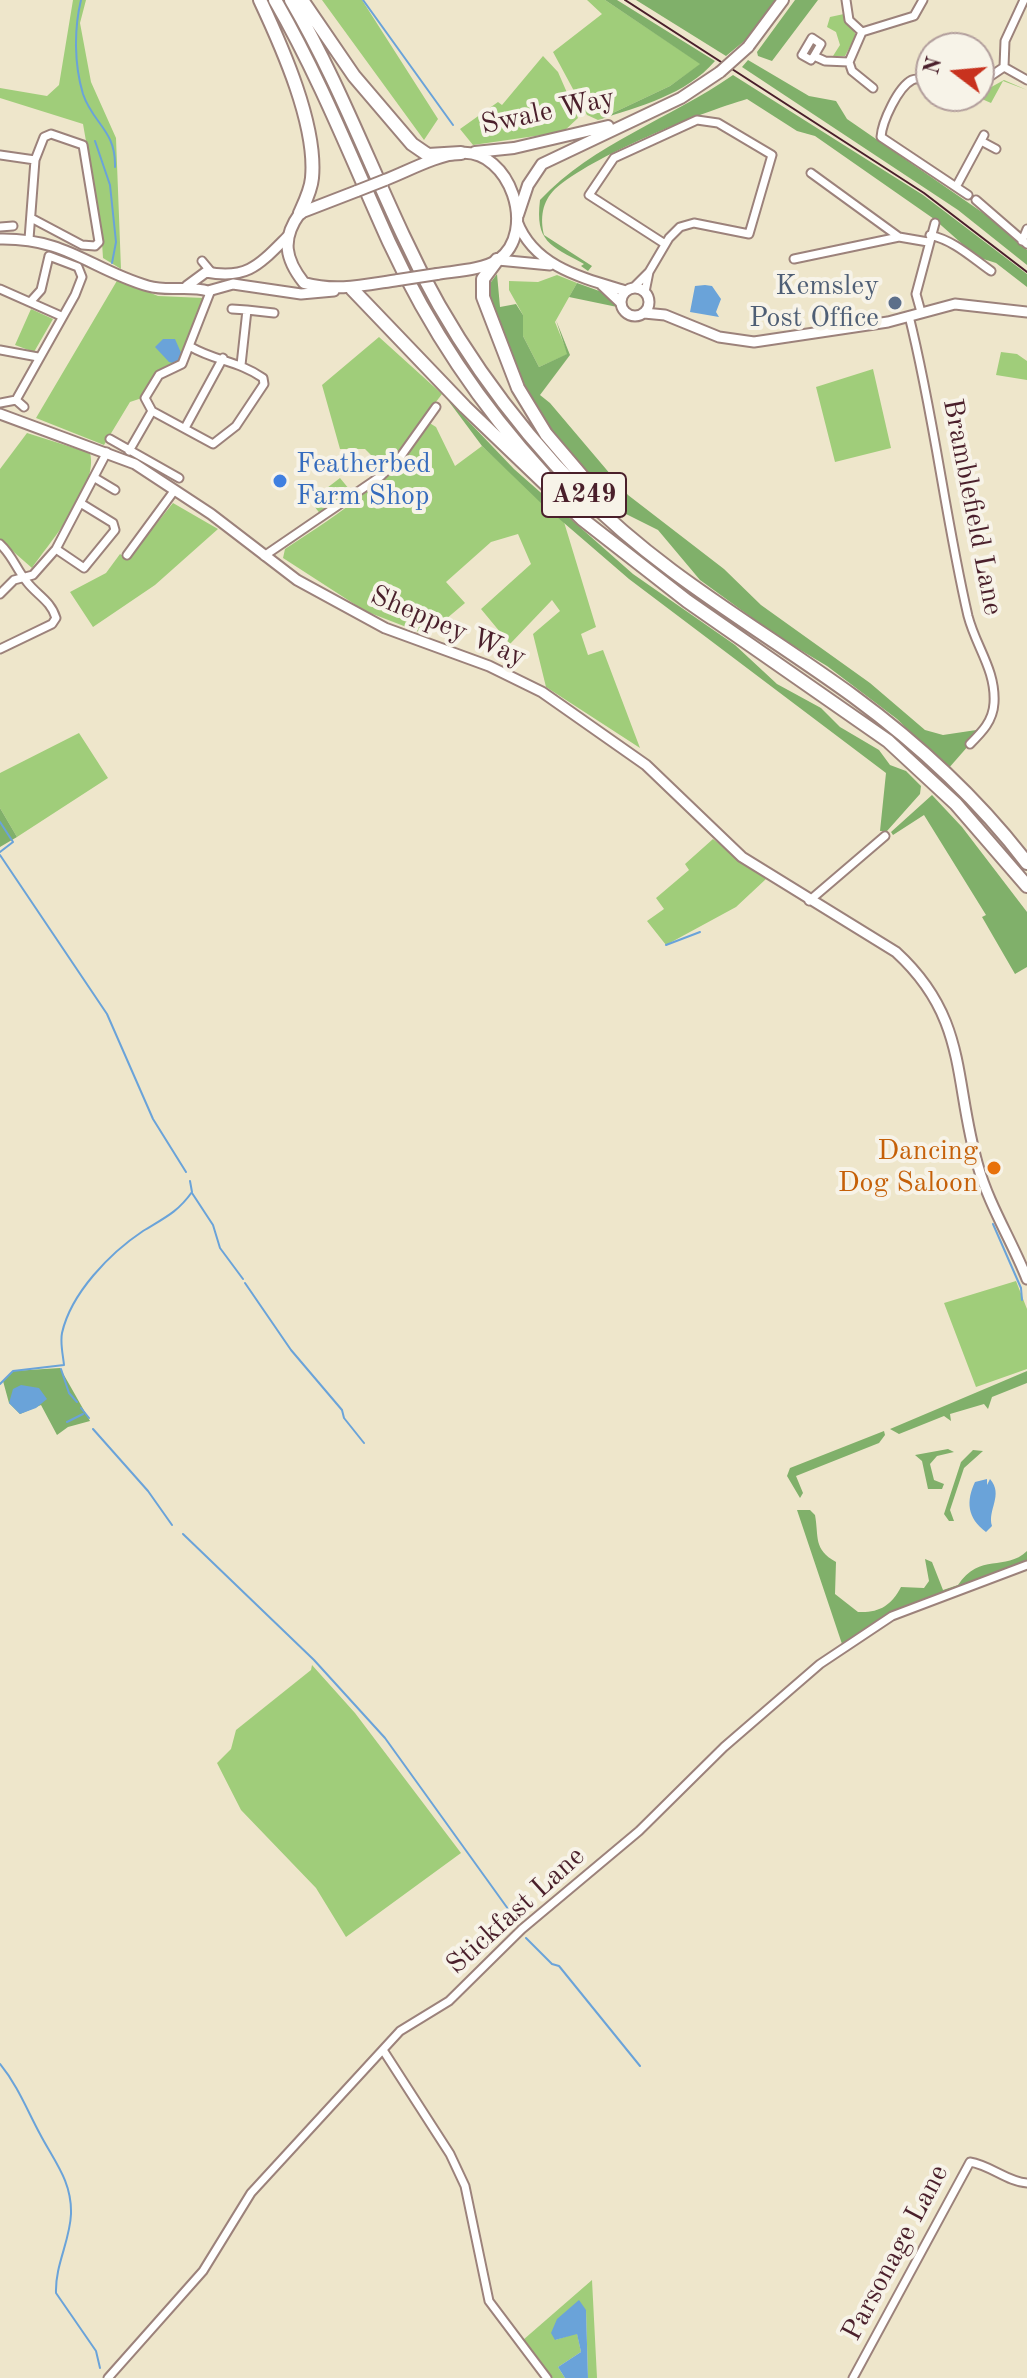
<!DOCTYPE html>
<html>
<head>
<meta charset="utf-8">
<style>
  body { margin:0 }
  #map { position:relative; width:1027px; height:2378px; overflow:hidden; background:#eee6cb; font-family:"Old Standard TT",serif }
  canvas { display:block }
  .north { position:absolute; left:915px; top:32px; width:80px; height:80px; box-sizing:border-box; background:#f7f3e8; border:2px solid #b29e9c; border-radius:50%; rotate:286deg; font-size:22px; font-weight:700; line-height:32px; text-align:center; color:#4a1f2b }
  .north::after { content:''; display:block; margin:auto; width:28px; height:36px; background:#c8321e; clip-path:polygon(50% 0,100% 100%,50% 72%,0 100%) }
</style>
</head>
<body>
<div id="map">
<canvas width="1027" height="2378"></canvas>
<div class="north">N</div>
</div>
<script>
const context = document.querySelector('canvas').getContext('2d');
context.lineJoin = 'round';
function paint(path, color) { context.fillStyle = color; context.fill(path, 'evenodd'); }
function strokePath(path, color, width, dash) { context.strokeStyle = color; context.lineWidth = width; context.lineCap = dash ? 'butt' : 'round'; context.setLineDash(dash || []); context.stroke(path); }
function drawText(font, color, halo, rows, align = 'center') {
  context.font = font + ' "Old Standard TT",serif'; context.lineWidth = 8; context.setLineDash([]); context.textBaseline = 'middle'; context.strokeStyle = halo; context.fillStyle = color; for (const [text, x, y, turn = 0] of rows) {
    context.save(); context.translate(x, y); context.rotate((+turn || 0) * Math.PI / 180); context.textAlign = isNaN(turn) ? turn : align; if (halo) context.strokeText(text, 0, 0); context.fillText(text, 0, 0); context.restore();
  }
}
paint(new Path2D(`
  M73 0H86L80 23 91 82 116 138 121 269 103 258 101 227 83 124 0 98V88L47 96 59 85Z
  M322 0H362L438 119 424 140Z
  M587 0H605L701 64 670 86 598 120 587 115 553 52 602 14Z
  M844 14 856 35 845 56H833L840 45 836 32 827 27 830 17Z
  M543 56 558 72 578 118 563 132 473 145 460 129 498 102 502 105Z
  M1004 80 1027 90 1003 81 991 103 975 96Z
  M557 275 577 283 555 322 568 354 539 367 523 336V315L509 290V281L538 282Z
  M118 279 158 296 204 298 182 362 157 373 142 398 130 402 104 445 36 418Z
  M31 309 53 319 34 352 15 345Z
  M379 337 442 394 385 469 365 449H340L322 385Z
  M1001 352 1017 354 1027 361V380L996 375Z
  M873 369 891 448 835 462 816 387Z
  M428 422 436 427 455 466 482 446 564 522 596 627 581 634 588 655 603 650 640 748 546 687 533 634 560 611 552 600 510 644 481 609 531 564 518 534 491 542 446 582 465 603 427 635 365 611 283 558 285 549C345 510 387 483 428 422Z
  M27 433 90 453C99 486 50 542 32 568L0 540V469Z
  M340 478 354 495 322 516 310 501Z
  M173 503 218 529 155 585 93 627 70 592 106 573 120 554 128 559Z
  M79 733 108 778 17 837 0 808V773Z
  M713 839 766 879 736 907 666 945 647 921 664 909 656 898 689 870 685 864Z
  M1016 1281 1027 1309V1369L976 1387 944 1303Z
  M312 1665 355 1713 461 1853 346 1937 316 1888 241 1810 217 1763 231 1749 236 1730 311 1670Z
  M592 2280 597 2378H588L586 2310 555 2340 577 2333 581 2352 558 2367 565 2378H551L523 2340Z`), '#a0cd7a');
paint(new Path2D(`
  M605 0H617L715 61C686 95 640 106 598 120L670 86 700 64Z
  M636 0H777L748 38 726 56Z
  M795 0H818L772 61 758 56 757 52Z
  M748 60 809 96 836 101 847 119 989 217 1027 250V265L958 210 742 67Z
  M733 75 923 195 1027 274V287L996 263 977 257 934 219 815 136 797 131 747 99C699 113 592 156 555 189 542 202 540 218 544 235L592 266 588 271 581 266 584 264C550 245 535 242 540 200 594 143 670 119 733 75Z
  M497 274 500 307 516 304 523 315V336L539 367 567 354 556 320 570 355 540 395 550 403 628 495 724 569 761 605 870 683 925 730 943 735 983 729 948 769 897 719 827 666 777 636 700 580 658 530 624 513 606 498 547 425 514 365 491 303V282Z
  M577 283 616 297 622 308 569 297Z
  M447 399 514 469 633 574 735 645 777 684 821 708 840 727 879 750 890 765 906 771 921 786 920 794 887 831H880L886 773 629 579 542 504 482 446Z
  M932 795 962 827 1027 912V967L1015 974 982 917 986 915 924 815 893 835 891 832Z
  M0 808 17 837 0 847Z
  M60 1368 90 1421 68 1427 57 1435 41 1405 20 1414 9 1403 3 1381 13 1371Z
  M1027 1371V1383L992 1397 988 1409 984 1404 950 1414 951 1421 944 1416 899 1434 890 1429Z
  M884 1431 885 1435 879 1443 796 1476 803 1493 800 1498 787 1476 790 1468Z
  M948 1449 954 1452 937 1456 930 1464 934 1480 944 1484 942 1489H928L922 1461 915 1455Z
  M973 1450 983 1451 964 1468 950 1510 954 1521H949L944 1514 961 1462Z
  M797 1510H810L815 1515C819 1537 813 1549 836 1562L835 1594 858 1612C879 1613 891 1606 901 1587L924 1588 929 1581 925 1559 932 1562 943 1590 958 1585C980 1552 1005 1572 1027 1551V1563L891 1614 842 1644Z`), '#80b06a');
paint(new Path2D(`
  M705 285 712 286 721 299 716 312 719 317 690 312 695 286Z
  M163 339H175L182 355 177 364 169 362 155 347Z
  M21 1385 39 1388 47 1399 36 1408 20 1414 9 1403 13 1389Z
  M987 1479V1485L990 1479C1004 1495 987 1510 992 1526L986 1532C967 1518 966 1501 975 1482Z
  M579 2300 586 2310 588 2378H565L558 2367 581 2352 577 2334 555 2340 551 2333 557 2319Z`), '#6aa3d9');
strokePath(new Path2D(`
  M81 0C74 29 74 64 83 94 93 124 116 130 115 167
  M363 0 453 125
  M95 141 110 185 116 242 112 263
  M0 822 13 842 0 852
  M0 855 107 1014 153 1119 186 1172
  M666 945 700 932
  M192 1193 213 1225 220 1248 243 1279
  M993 1224 1021 1288 1022 1300
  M245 1283 291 1350 342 1410 344 1418 364 1443
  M61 1369 69 1393 77 1402
  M0 1384 13 1371 64 1365C63 1355 60 1343 62 1333 71 1293 110 1253 143 1231 164 1218 177 1213 192 1192L190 1181
  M81 1408 89 1418
  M67 1422 83 1414
  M93 1429 148 1491 172 1525
  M183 1534 314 1660 385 1738 516 1920
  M526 1938 552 1964 559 1966 640 2066
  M0 2064C18 2086 27 2110 40 2134 54 2161 72 2181 71 2214 70 2241 55 2265 56 2293L96 2351 100 2368`), '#6aa3d9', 2);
const minor = new Path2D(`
  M846 0 849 20 862 32
  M862 32 914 16 923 0
  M862 32 849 62 852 71 873 88
  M814 56 811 60 802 55 812 38 821 44 814 56 825 61 849 62
  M1004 67 1005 41 1024 0
  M1004 67 1027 80
  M931 81C925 80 918 77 912 80 898 87 882 122 881 137L968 195
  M979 84 1004 67
  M981 141 996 149
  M0 155 35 160 29 239
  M811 173 899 237 928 242
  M956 187 984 135
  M976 200 1027 244
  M33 219 82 245 95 246 99 242 83 145 51 134 44 137 35 160
  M0 227 13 226
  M930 235C955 241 971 257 991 271
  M1022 241 1027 229
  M794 259 899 237
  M202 261 212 273
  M633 288 649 272 669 238 680 227 694 223 749 234 772 155 718 123 697 120 614 158 589 195 665 244
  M0 289 61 316
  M645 292 649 272
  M232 309 247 310
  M921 312 916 294 935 223
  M909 316C934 415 945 517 968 616 976 647 996 670 994 703 993 721 982 732 970 744
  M191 347C215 361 239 361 263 378L264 384 236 426 213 444 152 411 145 398 159 375 182 364 211 290
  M0 350 38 357
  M241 365 247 310 274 313
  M16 400 75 295 82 277 78 267 49 256 41 290 32 300
  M0 403 16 400 24 407
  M186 426 223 358
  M110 439 179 478
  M129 451 152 411
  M95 478 115 490
  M0 544C13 556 16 569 27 582 37 595 51 601 56 618L52 624 0 649
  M56 549 84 568 115 530 113 523 82 504
  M127 555 174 491
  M264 556 381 476 401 456 436 407
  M0 594 14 580 33 575 56 549 107 452
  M809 901 885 836
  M383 2050 450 2154 465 2186 489 2301 547 2378
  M108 2378 203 2271 251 2193 400 2031 449 2001 522 1929 639 1831 724 1747 820 1664 892 1616 1027 1565
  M853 2378 970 2162C990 2165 1008 2182 1027 2183`);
const tertiary = new Path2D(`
  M517 221C534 267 583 278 626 291
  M0 239C67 238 90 269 148 286 169 292 188 285 208 291L233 284 301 294 334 291
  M498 260 550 265
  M602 285 621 303
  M187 286 206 272C247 280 259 265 287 237
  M621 302a14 14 0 1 1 28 0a14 14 0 1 1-28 0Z
  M644 313 665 315 719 337 754 342 888 322 955 304 1027 312
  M0 414 135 464 211 514 297 580 385 628 489 666 542 692 646 765 742 857 896 952C969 1019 953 1081 978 1166 989 1205 1012 1241 1027 1279`);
const secondary = new Path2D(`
  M748 47 783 0
  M475 152 514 148 608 126
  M385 180C408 171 437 155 461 153 510 149 538 232 498 260 482 270 455 271 437 274
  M357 191 300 213C281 239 285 259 304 283 337 292 364 285 398 280
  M518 215 528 185 542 164 681 98 720 72`);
const trunk = new Path2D(`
  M260 0C282 47 317 125 312 178 311 190 305 202 300 213
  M275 0C320 78 352 160 389 242 428 326 481 406 544 474
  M291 0C335 75 366 156 403 235 447 331 508 418 582 493 662 575 761 629 853 696 917 743 978 799 1027 863
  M302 0 354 76 412 144 428 155 461 153
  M497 260 483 279V297L518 388 546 434 610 509
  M352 289 465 407 582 519 687 601 888 741 956 804 1027 886`);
strokePath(minor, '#9c827b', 11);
strokePath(tertiary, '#9c827b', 13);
strokePath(secondary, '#9c827b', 14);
strokePath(trunk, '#9c827b', 16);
strokePath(minor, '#fff', 7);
strokePath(tertiary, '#fff', 9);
strokePath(secondary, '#fff', 10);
strokePath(trunk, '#fff', 12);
strokePath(new Path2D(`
  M625 0 924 193 1027 272`), '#4a1f2b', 2);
const secondaryBridge = new Path2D(`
  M720 72 748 47
  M357 191 385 180
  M398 280 437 274`);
strokePath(secondaryBridge, '#9c827b', 14, []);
strokePath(secondaryBridge, '#fff', 10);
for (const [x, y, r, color] of [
  [895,303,8,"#5c6f8a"],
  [280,481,8,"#3f7fe0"],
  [994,1168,8,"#e8710a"]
]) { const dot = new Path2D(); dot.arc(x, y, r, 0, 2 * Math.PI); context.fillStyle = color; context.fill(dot); strokePath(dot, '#f7f3e8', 3); }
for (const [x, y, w] of [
  [584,495,84]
]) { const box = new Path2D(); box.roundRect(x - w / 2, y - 22, w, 44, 6); context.fillStyle = '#f7f3e8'; context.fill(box); strokePath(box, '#4a1f2b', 2); }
drawText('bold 26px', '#4a1f2b', null, [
  ["A249",584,495]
]);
drawText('28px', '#4a1f2b', '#f7f3e8', [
  ["Swale Way",548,112,-12],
  ["Bramblefield Lane",972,507,79],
  ["Sheppey Way",448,627,23],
  ["Stickfast Lane",516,1911,-42],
  ["Parsonage Lane",896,2253,-62]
]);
drawText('28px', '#4e5e75', '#f7f3e8', [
  ["Kemsley",879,287],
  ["Post Office",879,319]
], 'right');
drawText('28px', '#366cbe', '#f7f3e8', [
  ["Featherbed",296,465],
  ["Farm Shop",296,497]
], 'left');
drawText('28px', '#c56008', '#f7f3e8', [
  ["Dancing",978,1152],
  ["Dog Saloon",978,1184]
], 'right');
</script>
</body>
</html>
